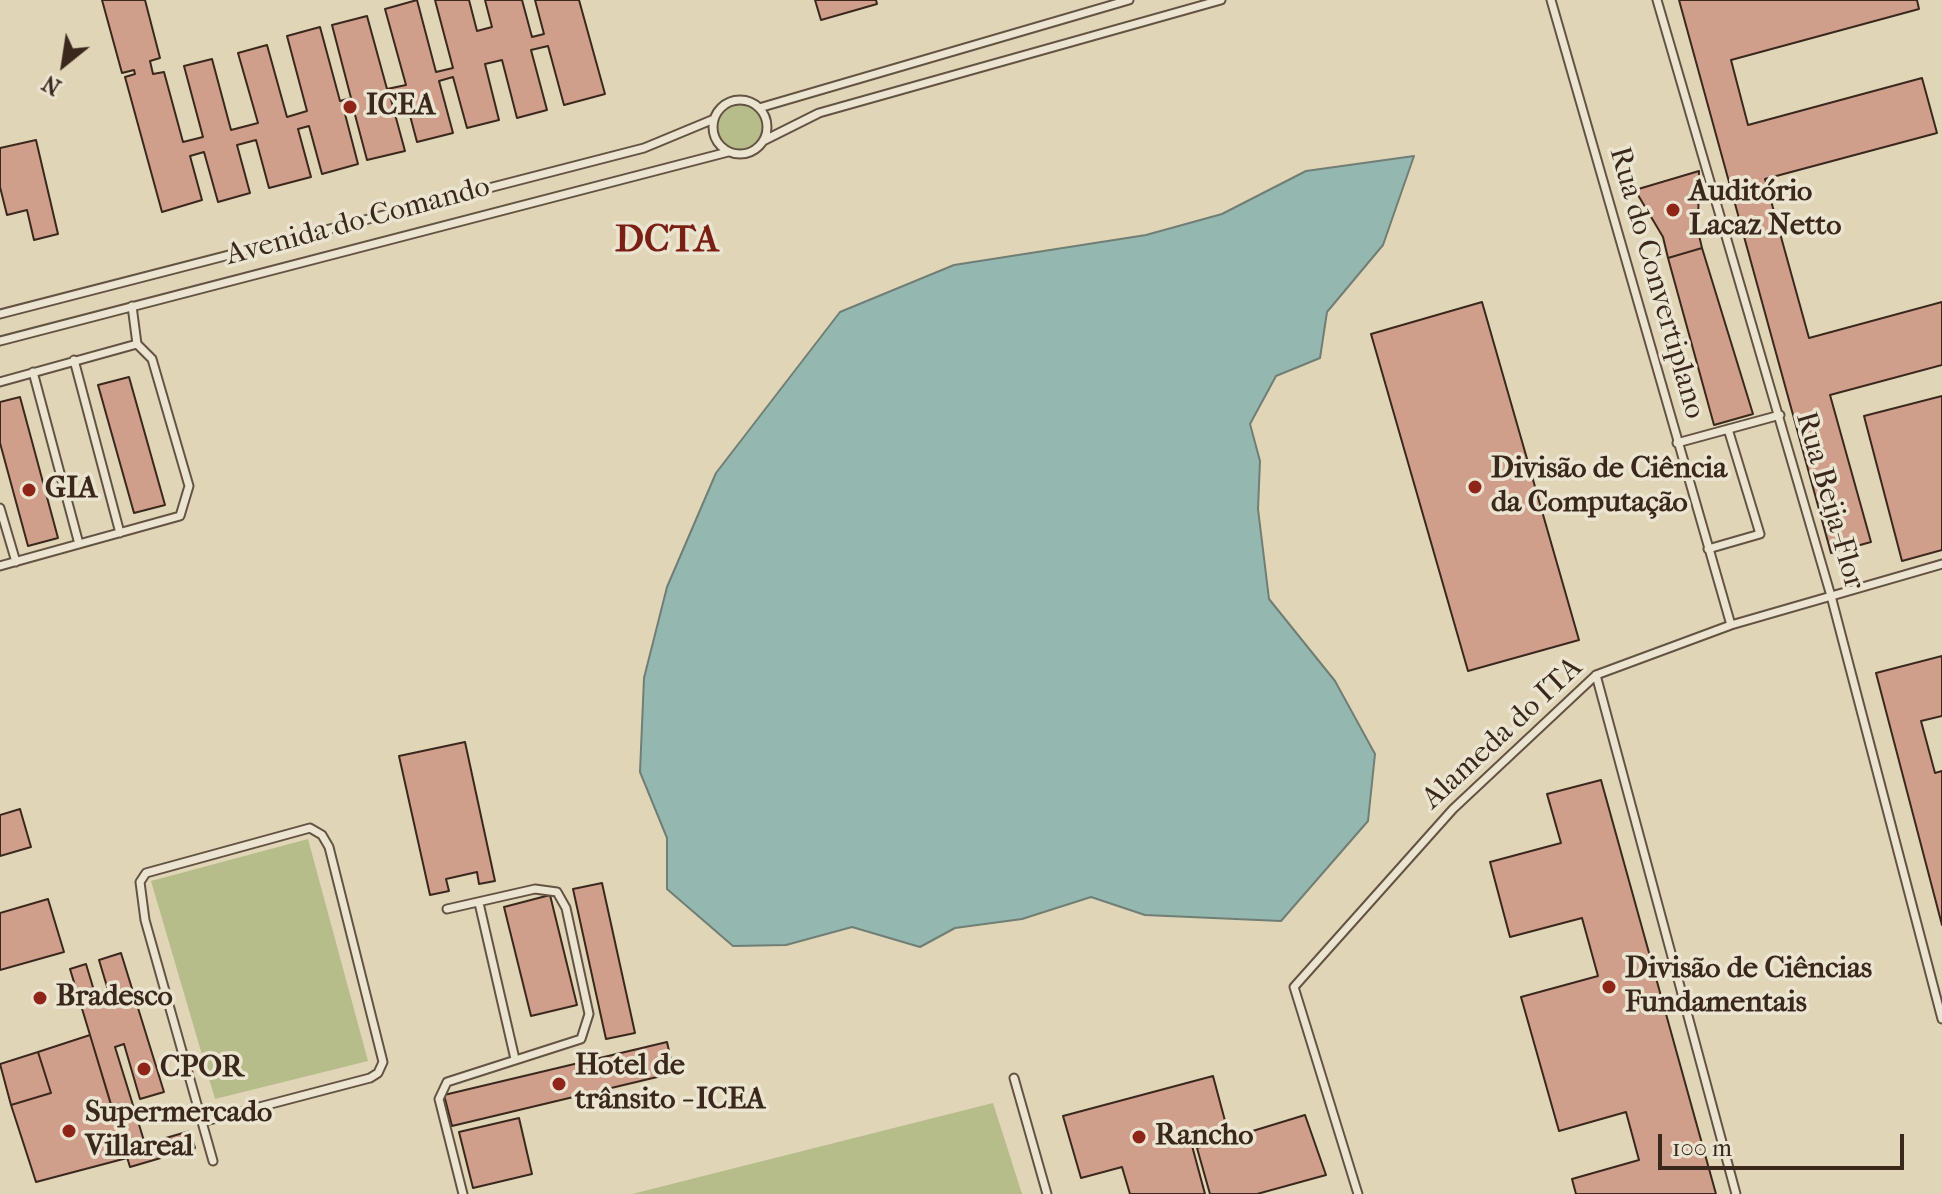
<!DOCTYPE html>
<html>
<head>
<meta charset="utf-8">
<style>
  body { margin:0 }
  #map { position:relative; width:1942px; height:1194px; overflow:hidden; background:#e0d5b7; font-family:"IM FELL French Canon",serif }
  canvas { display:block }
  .north { position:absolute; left:24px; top:24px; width:80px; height:80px; -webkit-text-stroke:6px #ebe4d0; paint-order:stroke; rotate:210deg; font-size:22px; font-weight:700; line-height:32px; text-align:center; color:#3a281c }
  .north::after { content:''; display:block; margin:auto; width:28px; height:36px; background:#3a281c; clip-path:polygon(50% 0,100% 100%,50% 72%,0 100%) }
  .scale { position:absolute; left:1658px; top:1134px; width:246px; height:36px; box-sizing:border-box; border:4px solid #3a281c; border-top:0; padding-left:10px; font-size:24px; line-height:28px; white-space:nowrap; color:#3a281c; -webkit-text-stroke:6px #ebe4d0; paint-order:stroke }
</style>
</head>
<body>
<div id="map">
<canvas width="1942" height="1194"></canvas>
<div class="north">N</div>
<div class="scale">100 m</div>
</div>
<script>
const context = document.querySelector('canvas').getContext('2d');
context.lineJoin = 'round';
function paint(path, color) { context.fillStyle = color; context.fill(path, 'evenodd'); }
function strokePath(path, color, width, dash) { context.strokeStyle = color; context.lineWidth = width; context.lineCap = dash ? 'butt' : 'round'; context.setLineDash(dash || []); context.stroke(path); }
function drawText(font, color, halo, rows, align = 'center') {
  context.font = font + ' "IM FELL French Canon",serif'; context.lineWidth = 7; context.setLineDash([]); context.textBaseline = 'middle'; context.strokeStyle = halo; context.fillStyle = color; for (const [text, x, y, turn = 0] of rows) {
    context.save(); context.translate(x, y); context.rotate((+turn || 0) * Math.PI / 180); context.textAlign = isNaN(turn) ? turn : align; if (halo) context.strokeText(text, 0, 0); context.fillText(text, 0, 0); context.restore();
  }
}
paint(new Path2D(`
  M717 127a23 23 0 1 1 46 0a23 23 0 1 1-46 0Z
  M308 839 368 1061 215 1099 151 881Z
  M993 1103 1022 1194H632Z`), '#b7bc8b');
const water = new Path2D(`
  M1414 156 1383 245 1327 312 1320 358 1276 376 1250 424 1260 461 1258 509 1269 599 1335 681 1375 754 1368 821 1281 921 1145 915 1091 897 1022 919 955 928 920 947 852 927 786 945 733 946 667 889V838L640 772 644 678 667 587 716 473 840 312 954 265 1146 235 1222 214 1306 171Z`);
paint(water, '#94b8b0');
strokePath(water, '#707e75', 2);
const building = new Path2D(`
  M102 0H145L160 58 150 61 153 74 164 72 183 142 203 137 184 66 212 59 231 130 258 123 238 53 267 45 287 117 307 111 287 36 320 27 340 101 351 98 332 25 367 16 387 89 406 85 385 9 417 0 436 72 453 68 435 0H469L477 31 492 27 485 0H522L532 37 544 34 535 0H579L605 94 564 105 548 46 531 50 547 110 517 118 502 60 485 64 499 120 467 128 453 77 439 81 453 133 417 142 404 93 390 96 405 151 367 160 354 111 345 114 358 164 322 174 309 126 298 129 311 177 269 188 256 140 237 145 250 193 218 202 204 152 190 156 202 200 162 212 125 77 135 74 134 70 122 73Z
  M815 0H876L877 4 821 20Z
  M1679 0H1917L1919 9 1731 60 1748 125 1922 78 1937 133 1765 179 1809 338 1942 302V365L1830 395 1871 542 1831 553Z
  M36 140 58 234 34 240 27 210 7 215 0 187V148Z
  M1699 171 1698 231 1702 248 1668 258 1663 237 1635 190Z
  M1702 248 1753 414 1714 425 1668 258Z
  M1482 302 1579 640 1468 671 1371 334Z
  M129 377 165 505 134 513 98 385Z
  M1942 396V550L1902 561 1864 416Z
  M20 397 58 538 28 546 0 443V402Z
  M1942 656V716L1921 721 1935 773 1942 771V925L1876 673Z
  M465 742 495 881 479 884 477 872 446 879 449 891 430 895 399 756Z
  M1601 780 1716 1194H1576L1572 1179 1639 1160 1626 1112 1559 1131 1521 997 1598 976 1582 918 1510 937 1490 862 1561 843 1547 794Z
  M20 809 31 847 0 856V815Z
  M602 883 635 1033 606 1039 573 889Z
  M550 895 577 1005 531 1016 504 907Z
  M48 899 64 952 0 970V913Z
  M121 953 164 1092 140 1099 124 1044 115 1047 145 1144 190 1131 195 1148 130 1167 70 969 86 964 95 994 108 990 99 960Z
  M90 1035 127 1158 36 1182 11 1105 51 1093 38 1052Z
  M667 1042 674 1073 452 1126 444 1095Z
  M38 1052 51 1093 11 1105 0 1064Z
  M1213 1076 1228 1132 1191 1142 1205 1194H1130L1122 1167 1081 1178 1063 1116Z
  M1305 1115 1326 1175 1257 1194H1210L1197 1148Z
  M519 1118 532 1174 473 1188 459 1132Z`);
paint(building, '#d09f8c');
strokePath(building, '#3a281c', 2);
const service = new Path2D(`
  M1551 0 1731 625
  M1657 0 1831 596 1942 1019
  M713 127a27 27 0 1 1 54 0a27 27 0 1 1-54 0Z
  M759 108 1129 0
  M763 141 819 113 1221 0
  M0 314 644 148 714 119
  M0 341 728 152
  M74 360 120 533
  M33 372 79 544
  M0 382 137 344
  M1677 443 1780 415
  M0 508 16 562
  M1708 549 1760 534 1728 429
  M0 566 180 516 189 486 152 359 137 344 132 306
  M1596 675 1736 1194
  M479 903 515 1059
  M447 909 535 889 557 892 566 908 589 1014 581 1039 447 1082 439 1099 463 1194
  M1014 1078 1047 1194
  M202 1122 370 1078 378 1073 383 1062 329 847 322 835 310 828 146 873 140 882 145 920 213 1161
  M1358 1194 1294 987 1453 809 1596 675 1731 625 1942 564`);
strokePath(service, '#645343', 11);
strokePath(service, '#ebe4d0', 7);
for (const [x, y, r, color] of [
  [350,107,8,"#8f2418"],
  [1673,210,8,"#8f2418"],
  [1475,487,8,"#8f2418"],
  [29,490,8,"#8f2418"],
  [1609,987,8,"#8f2418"],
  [40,998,8,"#8f2418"],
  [144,1069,8,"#8f2418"],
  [559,1084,8,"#8f2418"],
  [69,1131,8,"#8f2418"],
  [1139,1137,8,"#8f2418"]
]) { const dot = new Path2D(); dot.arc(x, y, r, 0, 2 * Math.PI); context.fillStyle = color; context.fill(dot); strokePath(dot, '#ebe4d0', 3); }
drawText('bold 30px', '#3a281c', '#ebe4d0', [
  ["ICEA",366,107],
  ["Auditório",1689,193],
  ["Lacaz Netto",1689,227],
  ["Divisão de Ciência",1491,470],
  ["da Computação",1491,504],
  ["GIA",45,490],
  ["Divisão de Ciências",1625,970],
  ["Fundamentais",1625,1004],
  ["Bradesco",56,998],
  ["Hotel de",575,1067],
  ["trânsito - ICEA",575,1101],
  ["CPOR",160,1069],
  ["Supermercado",85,1114],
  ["Villareal",85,1148],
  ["Rancho",1155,1137]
], 'left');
drawText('30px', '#3a281c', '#ebe4d0', [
  ["Avenida do Comando",358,222,-15],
  ["Rua do Convertiplano",1656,283,74],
  ["Rua Beija-Flor",1829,501,74],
  ["Alameda do ITA",1503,734,-43]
]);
drawText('bold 38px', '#7a1f14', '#ebe4d0', [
  ["DCTA",667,242]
]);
</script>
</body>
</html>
